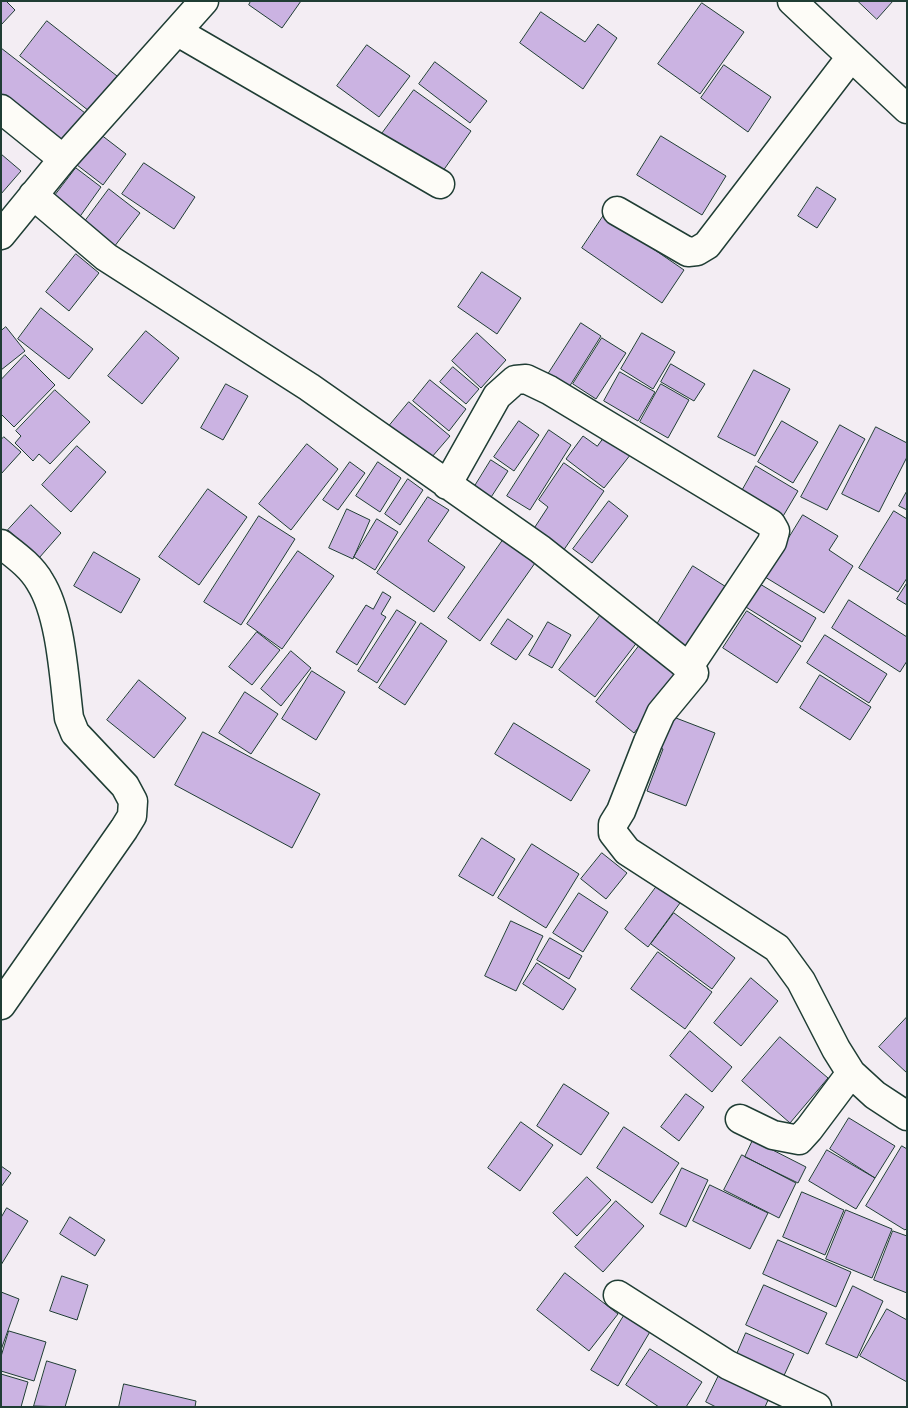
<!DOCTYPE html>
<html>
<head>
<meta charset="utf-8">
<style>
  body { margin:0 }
  #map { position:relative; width:908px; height:1408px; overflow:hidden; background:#f3edf3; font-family:Caveat,sans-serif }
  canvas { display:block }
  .frame { position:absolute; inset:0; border:2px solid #1f3d34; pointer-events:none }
</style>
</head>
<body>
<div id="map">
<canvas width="908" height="1408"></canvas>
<div class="frame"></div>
</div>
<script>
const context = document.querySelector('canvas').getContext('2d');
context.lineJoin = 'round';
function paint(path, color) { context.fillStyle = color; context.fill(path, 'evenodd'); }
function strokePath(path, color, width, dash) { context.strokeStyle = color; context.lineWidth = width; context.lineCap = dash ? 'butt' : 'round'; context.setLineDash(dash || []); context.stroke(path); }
const building = new Path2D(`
  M1 1H6L15 10 1 25Z
  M251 1H301L282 28 249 5Z
  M858 1H893L877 19Z
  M702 3 744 32 700 94 658 64Z
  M541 12 585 42 598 24 617 38 583 89 520 43Z
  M47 21 117 76 89 111 20 56Z
  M367 45 410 76 379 117 337 86Z
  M1 48 85 113 61 145 1 99Z
  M435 62 487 101 470 123 419 84Z
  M724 65 771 97 748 132 701 98Z
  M414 90 471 131 438 178 381 135Z
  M100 134 126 154 103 185 77 165Z
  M661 136 726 176 702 215 637 175Z
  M1 154 21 171 1 194Z
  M144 163 195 197 174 229 122 194Z
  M76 168 101 187 76 222 50 202Z
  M817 187 836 199 817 228 798 216Z
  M109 189 140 213 114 247 83 224Z
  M604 215 684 270 662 303 582 248Z
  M76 254 99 273 69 311 46 292Z
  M482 272 521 298 497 334 458 307Z
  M41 308 93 349 69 379 18 339Z
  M581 323 601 336 566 392 545 379Z
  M6 327 25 351 1 370V331Z
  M146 331 179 358 142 404 108 376Z
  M477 333 506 360 481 388 452 361Z
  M642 333 675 352 653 389 621 369Z
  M602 338 626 353 596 399 573 384Z
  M25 355 55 385 14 427 1 414V380Z
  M671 364 705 384 694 401 661 382Z
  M453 367 479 389 466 404 440 382Z
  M754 370 790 389 755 456 718 437Z
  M620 372 655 392 638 421 604 401Z
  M430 380 466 409 449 431 413 401Z
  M226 384 248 396 223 440 201 428Z
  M661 384 689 400 668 438 640 422Z
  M55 390 90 422 50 464 39 454 33 461 15 443 21 436 16 431Z
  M409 402 450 436 425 465 385 431Z
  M519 421 539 435 514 471 494 457Z
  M782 421 818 442 793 483 758 462Z
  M840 425 865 439 827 510 801 497Z
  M876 427 907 443V457L879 512 842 494Z
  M549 430 571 445 530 510 507 496Z
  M606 435 631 454 604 488 566 459 583 436 597 446Z
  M4 437 21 452 1 474V440Z
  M307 444 338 469 291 530 259 504Z
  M77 446 106 472 71 512 42 485Z
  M491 460 508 471 486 505 470 494Z
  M350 462 365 473 338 510 323 500Z
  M378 462 401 478 380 512 356 496Z
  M564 463 604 491 561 554 531 533 548 507 539 500Z
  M756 466 798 491 779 523 738 498Z
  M408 479 423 490 400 525 385 514Z
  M208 489 247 517 199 585 159 557Z
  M907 491V510L899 506Z
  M428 497 449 510 428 541 465 567 434 612 377 573Z
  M609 501 628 516 592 563 573 549Z
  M31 505 61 533 39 558 8 530Z
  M347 509 370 520 353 559 329 548Z
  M894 511 907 519V578L898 592 859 568Z
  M803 515 838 536 829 550 853 566 824 613 765 577Z
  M259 516 295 539 241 625 204 602Z
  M377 519 398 532 375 570 354 557Z
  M503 540 535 563 480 641 448 618Z
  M298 551 334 576 282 649 247 624Z
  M94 552 140 579 121 613 74 586Z
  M693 566 731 590 689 658 651 634Z
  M755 581 816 618 802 642 741 604Z
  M907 583V605L897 599Z
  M383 592 391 597 381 614 386 617 357 665 336 652 366 605 373 609Z
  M849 600 907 637V661L900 672 832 628Z
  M397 610 416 622 377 683 358 671Z
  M747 611 801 646 777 683 723 648Z
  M602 613 638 641 595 697 559 670Z
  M508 619 533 636 516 660 491 644Z
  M548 622 571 635 552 668 529 655Z
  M421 623 447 641 405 705 379 688Z
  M257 632 280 650 252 685 229 667Z
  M825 635 887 674 869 703 807 663Z
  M639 646 678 677 634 733 596 702Z
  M291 651 311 668 281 706 261 689Z
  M312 671 345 692 316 740 282 719Z
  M820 675 871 707 850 740 800 708Z
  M139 680 186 718 154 758 107 720Z
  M245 692 278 714 251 754 219 733Z
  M665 716 675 719 676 718 715 733 686 806 647 791 663 749 654 745Z
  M514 723 590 770 571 801 495 754Z
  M203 732 320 794 292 848 175 785Z
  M482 838 515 859 493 896 459 876Z
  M532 844 579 874 546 928 498 898Z
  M602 853 627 873 606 899 581 879Z
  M657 886 680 903 648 947 625 929Z
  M579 893 608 912 583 952 553 933Z
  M674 913 735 958 712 989 651 944Z
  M511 921 543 936 516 991 485 976Z
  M550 938 582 956 569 979 537 960Z
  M658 952 712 992 685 1029 631 989Z
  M537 963 576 989 563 1010 523 984Z
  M751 978 778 1001 741 1046 714 1023Z
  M907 1017V1073L879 1047Z
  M690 1031 732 1067 712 1092 670 1056Z
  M780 1037 828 1078 790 1123 742 1081Z
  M564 1084 609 1113 581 1155 537 1126Z
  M686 1094 704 1107 679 1141 661 1127Z
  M849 1118 895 1146 875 1178 830 1149Z
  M521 1122 553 1145 520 1191 488 1168Z
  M624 1127 679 1163 652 1203 597 1168Z
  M753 1140 806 1167 798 1183 745 1157Z
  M902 1146 907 1149V1228L905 1230 866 1206Z
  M827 1150 875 1178 856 1209 809 1181Z
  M742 1155 796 1183 779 1218 724 1190Z
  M1 1166 11 1173 1 1187Z
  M682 1168 708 1180 686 1227 660 1214Z
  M587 1177 611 1200 577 1236 553 1213Z
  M710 1185 768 1213 750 1249 693 1221Z
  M802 1192 844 1210 825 1255 783 1237Z
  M616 1201 644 1226 603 1272 575 1247Z
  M7 1208 28 1221 1 1265V1218Z
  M846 1210 892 1229 872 1278 826 1259Z
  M70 1217 105 1240 95 1256 60 1234Z
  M893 1231 907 1236V1293L874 1280Z
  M778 1240 851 1272 836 1307 763 1274Z
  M565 1273 618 1314 589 1351 537 1310Z
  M62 1276 88 1285 77 1320 50 1311Z
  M764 1285 827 1313 808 1354 746 1325Z
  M853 1286 883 1301 857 1358 826 1344Z
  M1 1292 19 1299 1 1350Z
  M887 1309 907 1320V1382L860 1356Z
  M625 1314 651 1330 618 1386 591 1370Z
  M9 1331 46 1342 34 1381 1 1371V1357Z
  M746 1333 794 1354 781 1382 734 1361Z
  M650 1349 702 1382 686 1407H659L626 1385Z
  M47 1361 76 1370 65 1407 34 1406Z
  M722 1369 772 1391 765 1407H716L706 1402Z
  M1 1374 28 1382 21 1407H1Z
  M124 1384 196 1401 195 1407H119Z`);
paint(building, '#cbb3e2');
strokePath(building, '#1f3d34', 1);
const street = new Path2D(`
  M792 1 907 109
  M178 32 440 184
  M1 109 63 159
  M33 195 106 257 309 387 540 549 681 661 694 673 661 713 648 742 621 811 613 824V833L627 851 777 948 801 981 836 1049 851 1073 875 1095 907 1116
  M617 211 688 252 697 251 707 245 851 57
  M1 235 63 159 204 1
  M447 485 497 396 515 380 526 379 549 390 771 524 775 531 772 542 688 668
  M1 544C15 555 31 566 40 582 61 615 64 678 69 718L75 733 125 786 133 801 132 816 124 829 1 1005
  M740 1119 773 1135 799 1140 809 1129 851 1073
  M618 1295 728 1365 817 1407`);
strokePath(street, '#1f3d34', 31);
strokePath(street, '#fdfcf7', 28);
</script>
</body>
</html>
